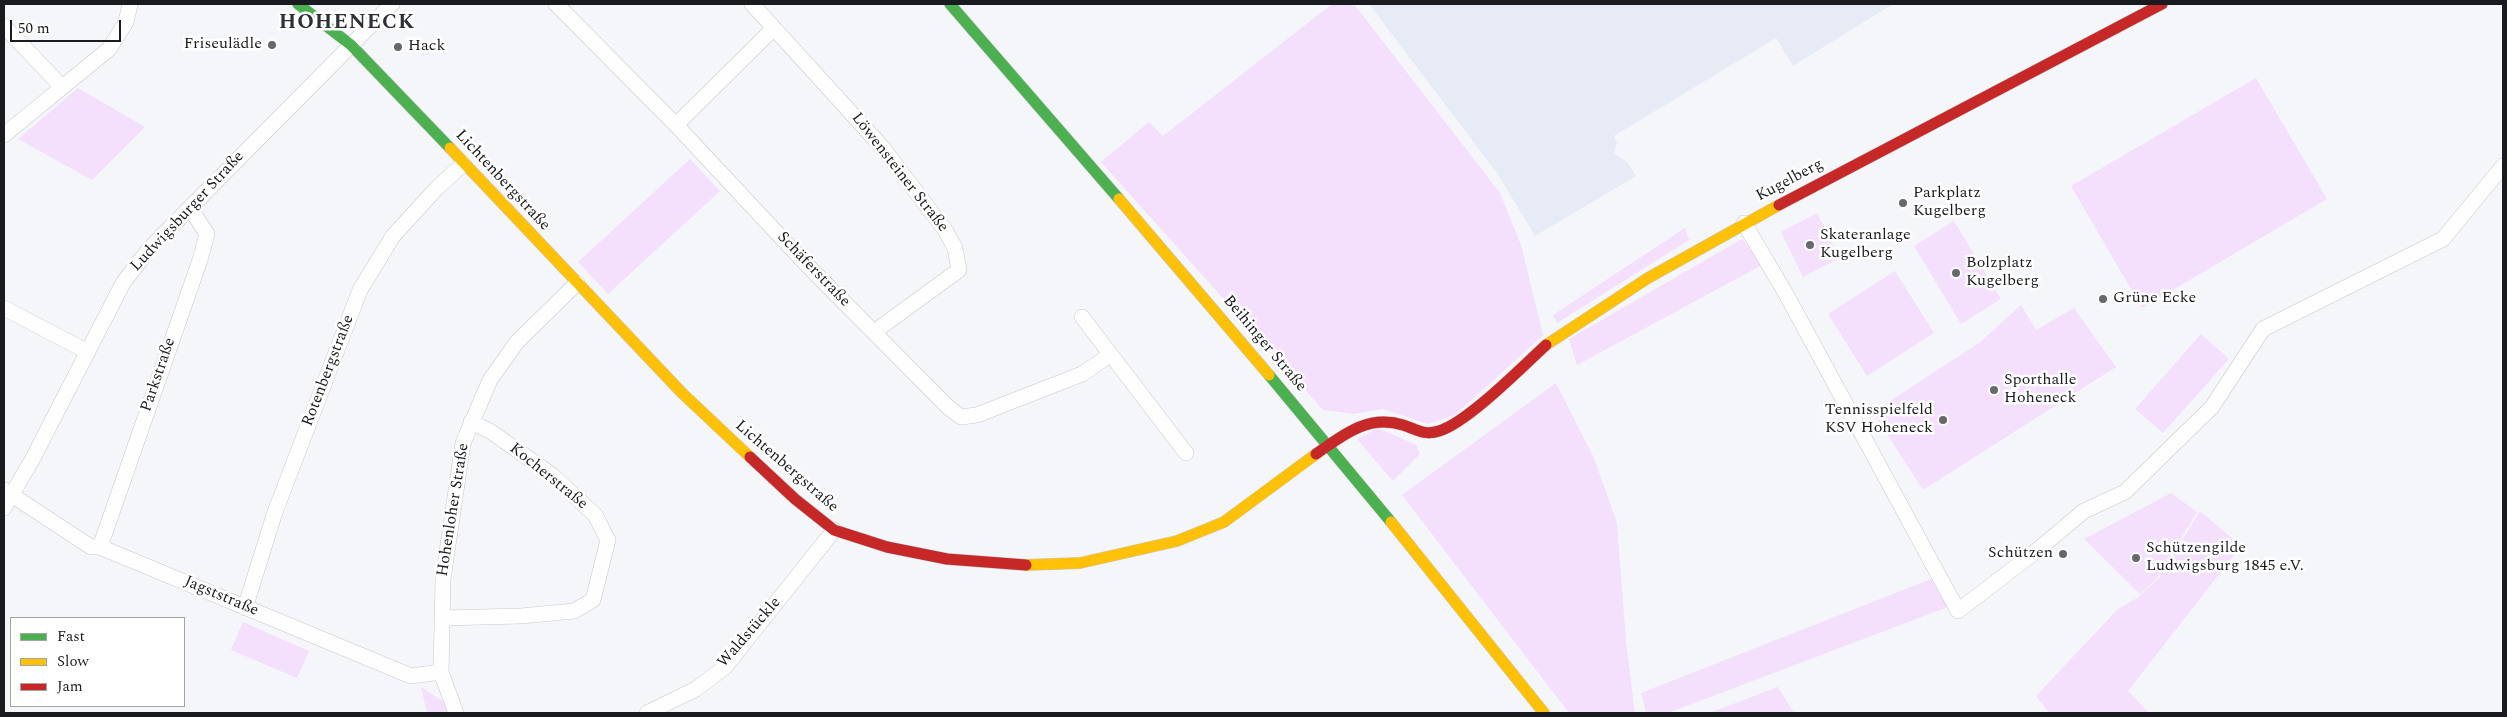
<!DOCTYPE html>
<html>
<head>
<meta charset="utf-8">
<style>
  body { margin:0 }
  #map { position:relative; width:2507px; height:717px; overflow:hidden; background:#f5f6fa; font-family:Spectral,serif }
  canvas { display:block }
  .frame { position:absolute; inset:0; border:5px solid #191b1e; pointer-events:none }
  .legend { position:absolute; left:10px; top:617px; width:175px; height:90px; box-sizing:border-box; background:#fff; border:1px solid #a3a4a5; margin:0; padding:6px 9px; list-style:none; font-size:15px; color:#191b1e }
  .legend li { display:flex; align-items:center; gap:10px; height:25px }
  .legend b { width:25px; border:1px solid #a3a4a5 }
  .scale { position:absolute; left:10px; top:20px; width:111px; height:22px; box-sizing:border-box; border:2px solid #191b1e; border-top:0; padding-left:6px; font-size:15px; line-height:18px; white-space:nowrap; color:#191b1e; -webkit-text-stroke:4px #fff; paint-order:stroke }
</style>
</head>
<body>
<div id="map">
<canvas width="2507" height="717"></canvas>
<div class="frame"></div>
<ul class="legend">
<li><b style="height:6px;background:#4caf50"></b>Fast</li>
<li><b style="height:6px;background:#ffc107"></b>Slow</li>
<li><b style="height:6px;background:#c62828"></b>Jam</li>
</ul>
<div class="scale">50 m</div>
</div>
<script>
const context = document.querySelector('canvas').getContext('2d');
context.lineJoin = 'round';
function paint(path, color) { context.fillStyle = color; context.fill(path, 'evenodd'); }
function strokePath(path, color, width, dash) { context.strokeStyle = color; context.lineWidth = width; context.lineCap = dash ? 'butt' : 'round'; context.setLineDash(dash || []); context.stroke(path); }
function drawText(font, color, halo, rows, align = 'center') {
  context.font = font + ' Spectral,serif'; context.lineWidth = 5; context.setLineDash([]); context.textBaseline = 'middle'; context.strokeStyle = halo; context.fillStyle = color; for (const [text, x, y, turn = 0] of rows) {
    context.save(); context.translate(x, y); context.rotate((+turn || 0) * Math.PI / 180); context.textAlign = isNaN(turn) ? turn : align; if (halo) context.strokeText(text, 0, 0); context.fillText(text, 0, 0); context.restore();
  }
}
paint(new Path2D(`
  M1369 4H1893L1793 66 1776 38 1614 136 1617 142 1614 153 1628 163 1636 176 1535 236 1497 173Z`), '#e7ebf6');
paint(new Path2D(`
  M1332 4H1354L1500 193 1521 245 1543 335 1455 415 1428 424 1383 409 1354 414 1323 410 1101 162 1149 122 1163 136Z
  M2256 78 2327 199 2142 308 2071 186Z
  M78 88 145 127 92 180 18 139Z
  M690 159 720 191 608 294 578 262Z
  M1817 213 1840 258 1803 277 1781 232Z
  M1954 221 2001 299 1961 324 1914 246Z
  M1685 228 1689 240 1557 323 1553 315Z
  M1742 239 1762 265 1577 365 1569 339Z
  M1895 271 1934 333 1867 376 1828 314Z
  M2021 305 2036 330 2074 308 2116 367 1923 490 1873 412 1979 343Z
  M2201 334 2229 359 2163 433 2135 409Z
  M1556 383 1594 458 1617 523 1626 641 1635 713H1569L1402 495Z
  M1378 428 1416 445 1420 454 1393 481 1357 439Z
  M2171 493 2197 512 2157 578 2140 594 2084 539Z
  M2200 511 2241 546 2128 691 2149 713H2049L2036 696 2118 609 2137 598 2159 578Z
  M1931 579 1948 607 1668 713H1646L1641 693Z
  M243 622 309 651 297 678 231 650Z
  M421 687 444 702 447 713H427Z
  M1778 687 1794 713H1709Z`), '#f4dffc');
const street = new Path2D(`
  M556 4 676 125 806 264 949 408 961 417 977 415 1082 374 1110 355
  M752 4 883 148 945 230 955 248 959 270 874 332
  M4 26 62 87
  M676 125 774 28
  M4 135 109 49 126 22 130 4
  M1744 223 1786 294 1958 611 2035 552 2084 511 2125 492 2212 407 2263 329 2443 239 2503 166
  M4 308 88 352
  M1082 317 1186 453
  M4 490 91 547H100L411 676 441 672
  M4 508 32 460 123 283 150 248 392 4
  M100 547 200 260 207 234 190 208
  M245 608 275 512 360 290 393 236 436 189 463 164
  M442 618 521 616 574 611 593 600 608 540 595 515 552 475 490 431 471 422
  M456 713 441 672 443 579 463 443 490 380 517 342 577 283
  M647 713 696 689 725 667 834 530`);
const fast = new Path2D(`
  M298 4 351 45 450 148
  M950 4 1119 199
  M1269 375 1391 522`);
const slow = new Path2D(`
  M450 148 682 393 750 457
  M1119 199 1269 375
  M1546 345 1648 278 1779 205
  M1391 522 1544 713
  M1026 565 1080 563 1177 541 1224 522 1316 454`);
const jam = new Path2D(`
  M1779 205 2162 4
  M1316 454C1343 435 1368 414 1403 425 1416 429 1424 436 1439 431 1467 423 1522 367 1546 345
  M750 457 795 499 834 530 887 547 947 559 1026 565`);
strokePath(street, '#c7c8cc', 16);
strokePath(fast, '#c7c8cc', 12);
strokePath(slow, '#c7c8cc', 12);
strokePath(jam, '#c7c8cc', 12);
strokePath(street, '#fefefe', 15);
strokePath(fast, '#4caf50', 11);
strokePath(slow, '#ffc107', 11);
strokePath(jam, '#c62828', 11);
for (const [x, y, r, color] of [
  [272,45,5,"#66686b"],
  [398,47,5,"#66686b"],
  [1903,203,5,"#66686b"],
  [1810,245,5,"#66686b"],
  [1956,273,5,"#66686b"],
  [2103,299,5,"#66686b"],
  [1994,390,5,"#66686b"],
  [1943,420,5,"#66686b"],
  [2063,554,5,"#66686b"],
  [2136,558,5,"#66686b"]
]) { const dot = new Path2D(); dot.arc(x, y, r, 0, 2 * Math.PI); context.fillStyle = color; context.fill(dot); strokePath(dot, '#fff', 2); }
drawText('16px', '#191b1e', '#fff', [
  ["Friseulädle",262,45,"right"],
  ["Hack",408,47],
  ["Parkplatz",1913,194],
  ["Kugelberg",1913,212],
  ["Skateranlage",1820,236],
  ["Kugelberg",1820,254],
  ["Bolzplatz",1966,264],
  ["Kugelberg",1966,282],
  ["Grüne Ecke",2113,299],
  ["Sporthalle",2004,381],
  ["Hoheneck",2004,399],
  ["Tennisspielfeld",1933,411,"right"],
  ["KSV Hoheneck",1933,429,"right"],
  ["Schützengilde",2146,549],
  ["Ludwigsburg 1845 e.V.",2146,567],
  ["Schützen",2053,554,"right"]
], 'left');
drawText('16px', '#191b1e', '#fff', [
  ["Löwensteiner Straße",899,173,52],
  ["Lichtenbergstraße",502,181,47],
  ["Kugelberg",1790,181,-28],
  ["Ludwigsburger Straße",188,212,-47],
  ["Schäferstraße",813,270,46],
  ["Beihinger Straße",1264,344,50],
  ["Rotenbergstraße",329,371,-69],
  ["Parkstraße",159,375,-71],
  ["Lichtenbergstraße",786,467,41],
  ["Kocherstraße",548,477,39],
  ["Hohenloher Straße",454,510,-81],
  ["Jagststraße",221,597,23],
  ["Waldstückle",750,633,-49]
]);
context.letterSpacing = '1px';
drawText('bold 21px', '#2c2f36', '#fff', [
  ["HOHENECK",347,24]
]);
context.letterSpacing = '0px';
</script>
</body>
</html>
